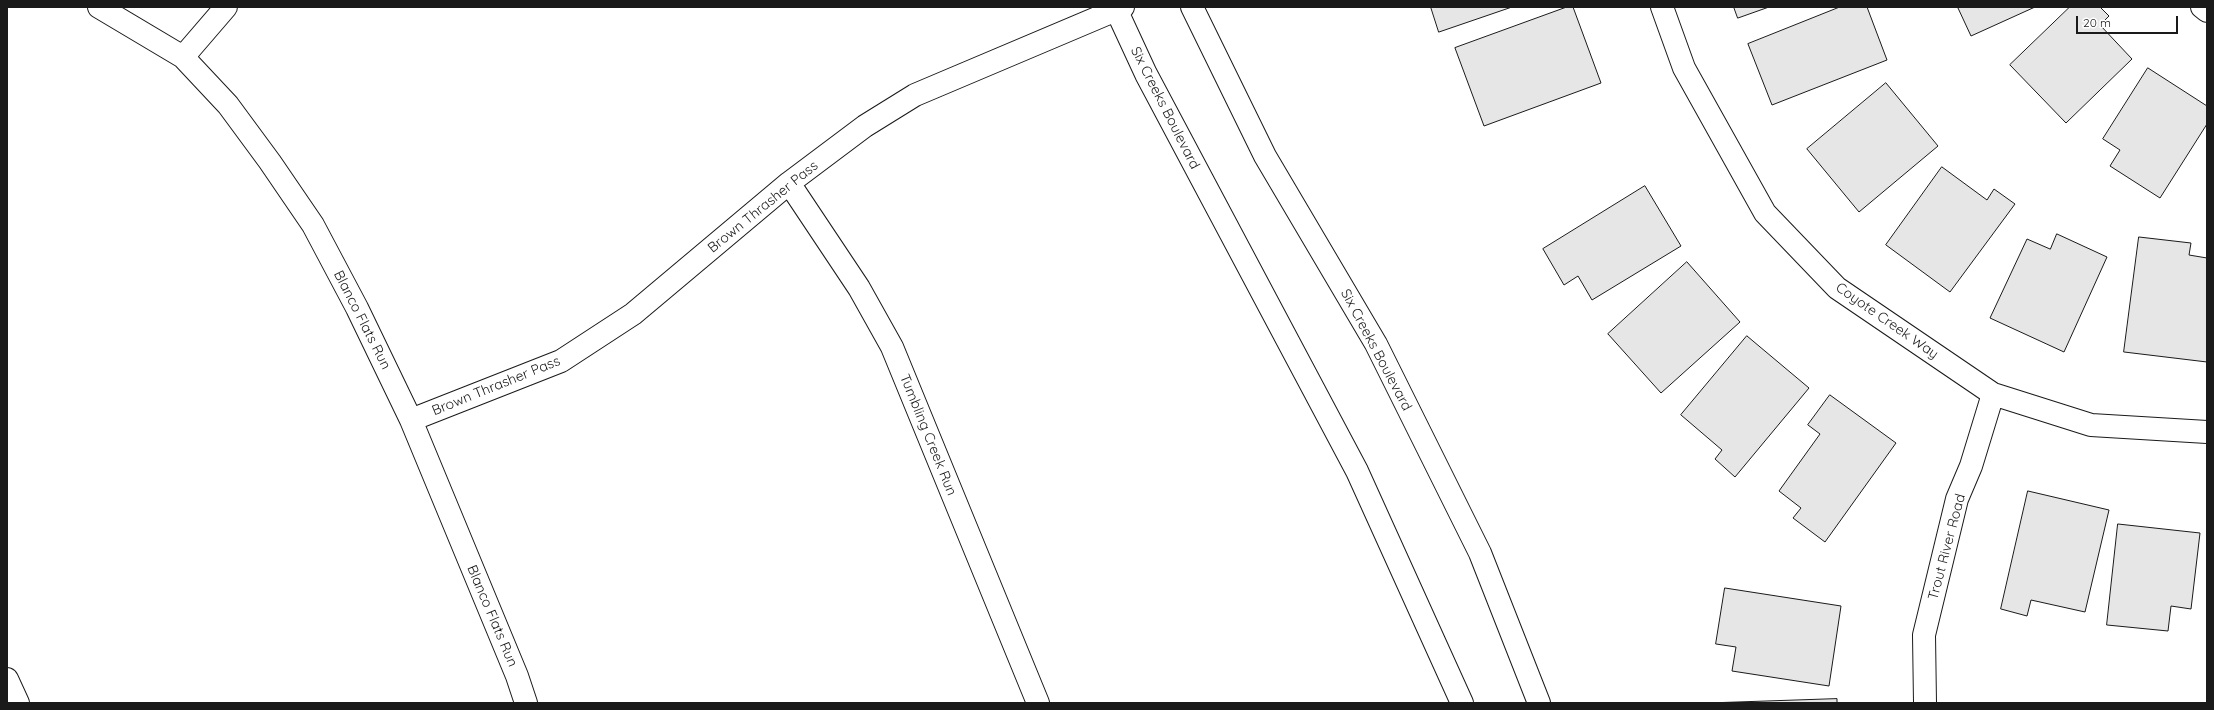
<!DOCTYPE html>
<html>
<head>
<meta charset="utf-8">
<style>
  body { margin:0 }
  #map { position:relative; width:2214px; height:710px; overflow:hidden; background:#fff; font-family:Quicksand,sans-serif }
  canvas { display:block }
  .frame { position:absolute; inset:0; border:8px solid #1a1a1a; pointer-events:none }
  .scale { position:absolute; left:2076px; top:16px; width:102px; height:18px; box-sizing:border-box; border:2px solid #1a1a1a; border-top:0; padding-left:5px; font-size:12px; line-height:14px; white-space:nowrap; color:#1a1a1a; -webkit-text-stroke:3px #fff; paint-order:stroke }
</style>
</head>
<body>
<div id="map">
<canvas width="2214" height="710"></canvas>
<div class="frame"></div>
<div class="scale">20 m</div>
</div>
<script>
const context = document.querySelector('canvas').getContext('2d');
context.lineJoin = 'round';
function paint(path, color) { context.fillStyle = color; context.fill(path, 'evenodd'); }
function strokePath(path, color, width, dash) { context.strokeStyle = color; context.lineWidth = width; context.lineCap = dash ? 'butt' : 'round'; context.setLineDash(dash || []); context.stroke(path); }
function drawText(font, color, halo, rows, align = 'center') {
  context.font = font + ' Quicksand,sans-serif'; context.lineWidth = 3; context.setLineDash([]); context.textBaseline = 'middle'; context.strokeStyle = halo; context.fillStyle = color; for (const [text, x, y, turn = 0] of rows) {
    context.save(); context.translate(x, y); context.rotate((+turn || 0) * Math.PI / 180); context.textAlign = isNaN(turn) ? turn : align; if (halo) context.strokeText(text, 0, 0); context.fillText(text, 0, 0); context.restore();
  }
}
const building = new Path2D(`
  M1431 7H1512L1439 32Z
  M1567 7H1573L1601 83 1484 126 1455 48Z
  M1734 7H1769L1738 18Z
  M1840 7H1867L1887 60 1772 105 1748 44Z
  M1960 7H2035L1971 36 1958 8Z
  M2070 7H2100L2109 16 2100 25 2132 59 2066 123 2010 65Z
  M2148 68 2207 106V124L2160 198 2110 166 2120 150 2103 139Z
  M1886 83 1938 146 1859 212 1807 149Z
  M1942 167 1987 200 1994 189 2015 204 1950 292 1886 245Z
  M1645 186 1681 246 1592 300 1578 276 1564 285 1543 249Z
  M2057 234 2107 257 2064 352 1990 318 2027 239 2050 249Z
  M2139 237 2191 243 2189 255 2207 258V362L2124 352Z
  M1687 262 1740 322 1661 393 1608 334Z
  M1747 336 1809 388 1735 477 1715 459 1722 450 1681 415Z
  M1830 395 1896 443 1825 542 1793 518 1801 508 1779 491 1820 434 1808 425Z
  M2028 491 2109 510 2085 612 2031 600 2027 616 2001 609Z
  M2118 524 2200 533 2191 609 2171 606 2168 631 2107 625Z
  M1725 588 1841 606 1829 686 1732 671 1736 647 1716 644Z
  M1837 699V703H1708Z`);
paint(building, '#e6e6e6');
strokePath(building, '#1a1a1a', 1);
const minor = new Path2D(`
  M99 7 183 57 228 105 270 162 313 225 357 308 411 420 517 676 526 703
  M1115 7 1146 74 1357 471 1462 703
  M1192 7 1265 156 1376 344 1480 553 1539 703
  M1662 7 1684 68 1765 213 1837 288 1993 394 2091 425 2207 432
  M2202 7 2207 11
  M183 57 226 7
  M789 183 859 288 892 347 1038 703
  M411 420 561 361 633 314 789 183 865 126 915 95 1123 7
  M7 679 18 703
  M1925 703 1924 635 1957 499 1971 466 1993 394`);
strokePath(minor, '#1a1a1a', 24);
strokePath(minor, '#fff', 22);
drawText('14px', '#1a1a1a', '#fff', [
  ["Six Creeks Boulevard",1165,108,63],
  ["Brown Thrasher Pass",763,207,-39],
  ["Blanco Flats Run",362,320,63],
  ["Coyote Creek Way",1887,321,35],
  ["Six Creeks Boulevard",1376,350,62],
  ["Brown Thrasher Pass",496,386,-22],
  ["Tumbling Creek Run",928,435,68],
  ["Trout River Road",1947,547,-75],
  ["Blanco Flats Run",492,616,67]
]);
</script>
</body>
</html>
